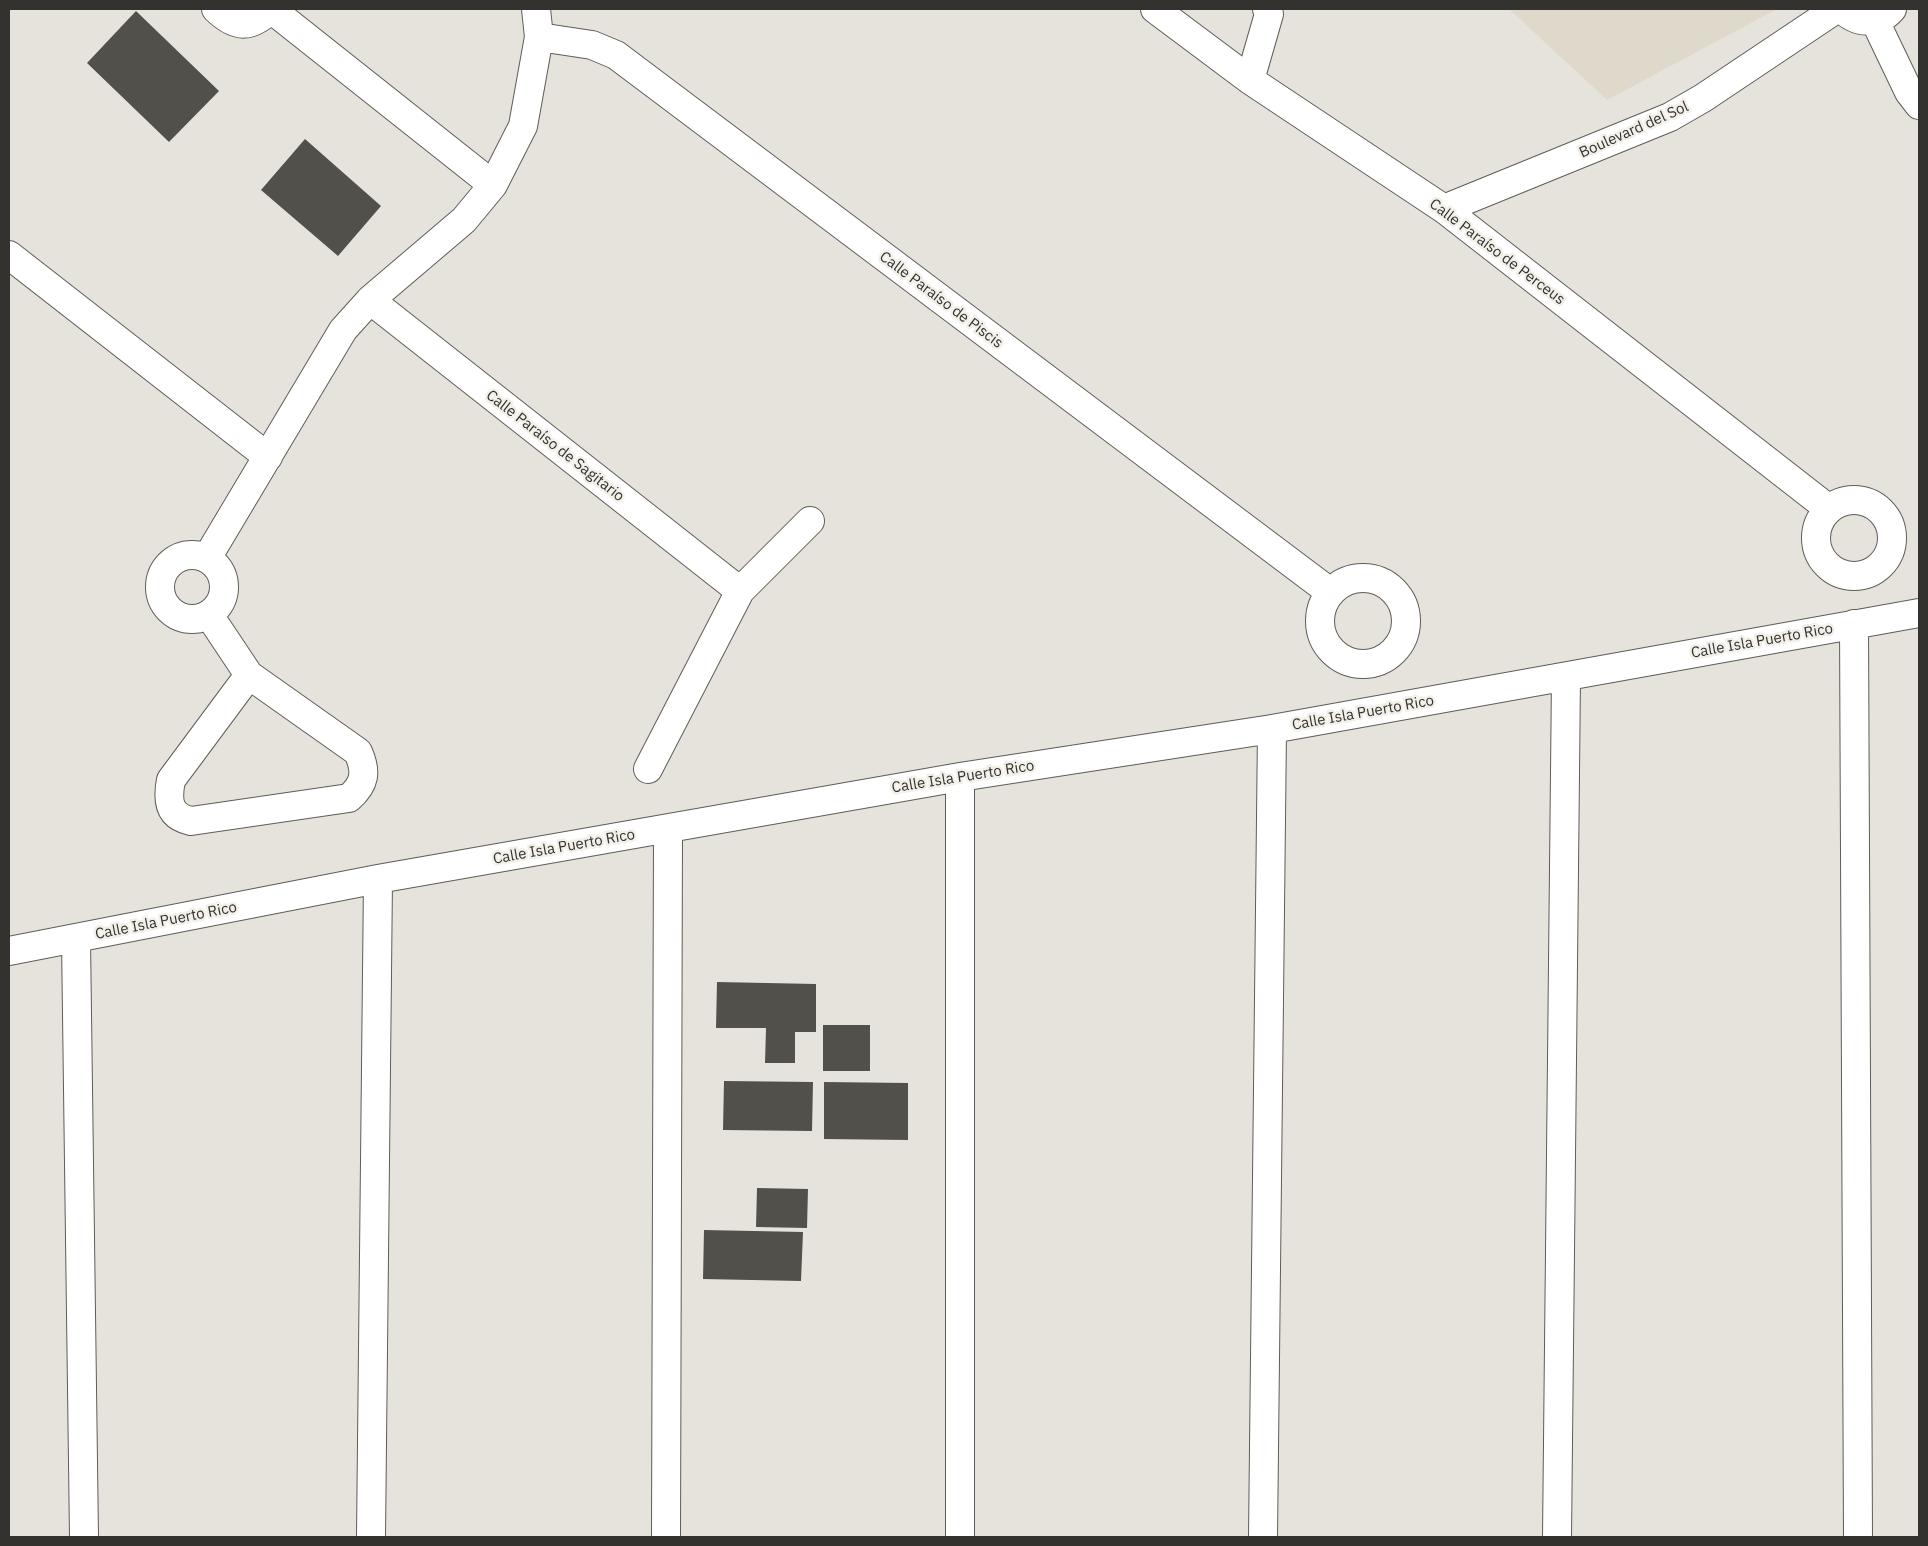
<!DOCTYPE html>
<html>
<head>
<meta charset="utf-8">
<style>
  body { margin:0 }
  #map { position:relative; width:1928px; height:1546px; overflow:hidden; background:#e5e3dc; font-family:"IBM Plex Sans",sans-serif }
  canvas { display:block }
  .frame { position:absolute; inset:0; border:10px solid #33322f; pointer-events:none }
</style>
</head>
<body>
<div id="map">
<canvas width="1928" height="1546"></canvas>
<div class="frame"></div>
</div>
<script>
const context = document.querySelector('canvas').getContext('2d');
context.lineJoin = 'round';
function paint(path, color) { context.fillStyle = color; context.fill(path, 'evenodd'); }
function strokePath(path, color, width, dash) { context.strokeStyle = color; context.lineWidth = width; context.lineCap = dash ? 'butt' : 'round'; context.setLineDash(dash || []); context.stroke(path); }
function drawText(font, color, halo, rows, align = 'center') {
  context.font = font + ' "IBM Plex Sans",sans-serif'; context.lineWidth = 5; context.setLineDash([]); context.textBaseline = 'middle'; context.strokeStyle = halo; context.fillStyle = color; for (const [text, x, y, turn = 0] of rows) {
    context.save(); context.translate(x, y); context.rotate((+turn || 0) * Math.PI / 180); context.textAlign = isNaN(turn) ? turn : align; if (halo) context.strokeText(text, 0, 0); context.fillText(text, 0, 0); context.restore();
  }
}
paint(new Path2D(`
  M1509 9H1777L1607 100Z`), '#ded9cb');
paint(new Path2D(`
  M136 11 219 91 169 142 87 63Z
  M305 139 381 206 338 256 261 190Z
  M717 982 816 984V1032H795V1063H765L766 1028H716Z
  M823 1025H870V1071H823Z
  M724 1081 813 1082 812 1131 723 1130Z
  M824 1082 908 1083V1140L824 1139Z
  M757 1188 808 1189 807 1228 756 1227Z
  M704 1230 803 1232 801 1281 703 1279Z`), '#52504a');
const minor = new Path2D(`
  M216 9C237 29 251 28 271 9L493 185
  M1155 9 1250 80 1444 209 1829 509
  M1842 9C1857 24 1878 25 1892 9
  M1875 21 1909 92 1919 105
  M539 37 592 45 616 55 1330 592
  M1250 80 1269 14 1267 9
  M1444 209 1670 117 1703 98 1836 9
  M9 255 268 457
  M370 300 740 591
  M1816 538a38 38 0 1 1 76 0a38 38 0 1 1-76 0Z
  M160 587a32 32 0 1 1 64 0a32 32 0 1 1-64 0Z
  M207 558 343 330 370 300 464 220 493 185 523 126 539 37 536 9
  M1320 621a43 43 0 1 1 86 0a43 43 0 1 1-86 0Z
  M209 615 249 675 358 752C367 772 365 784 349 798L191 821C168 816 167 800 171 780L249 675
  M1854 624 1858 1537
  M648 769 740 591 810 521
  M960 777V1537
  M76 939 84 1537
  M9 951 378 879 960 777 1272 729 1919 613
  M371 1537 378 879
  M666 1537 668 829
  M1263 1537 1272 729
  M1557 1537 1566 677`);
strokePath(minor, '#605d58', 30);
strokePath(minor, '#fff', 28);
drawText('15px', '#33322f', '#f2f0e9', [
  ["Boulevard del Sol",1634,130,-24],
  ["Calle Paraíso de Perceus",1497,252,37],
  ["Calle Paraíso de Piscis",941,300,37],
  ["Calle Paraíso de Sagitario",555,446,38],
  ["Calle Isla Puerto Rico",1762,641,-10],
  ["Calle Isla Puerto Rico",1363,713,-10],
  ["Calle Isla Puerto Rico",963,777,-9],
  ["Calle Isla Puerto Rico",564,847,-10],
  ["Calle Isla Puerto Rico",166,921,-11]
]);
</script>
</body>
</html>
